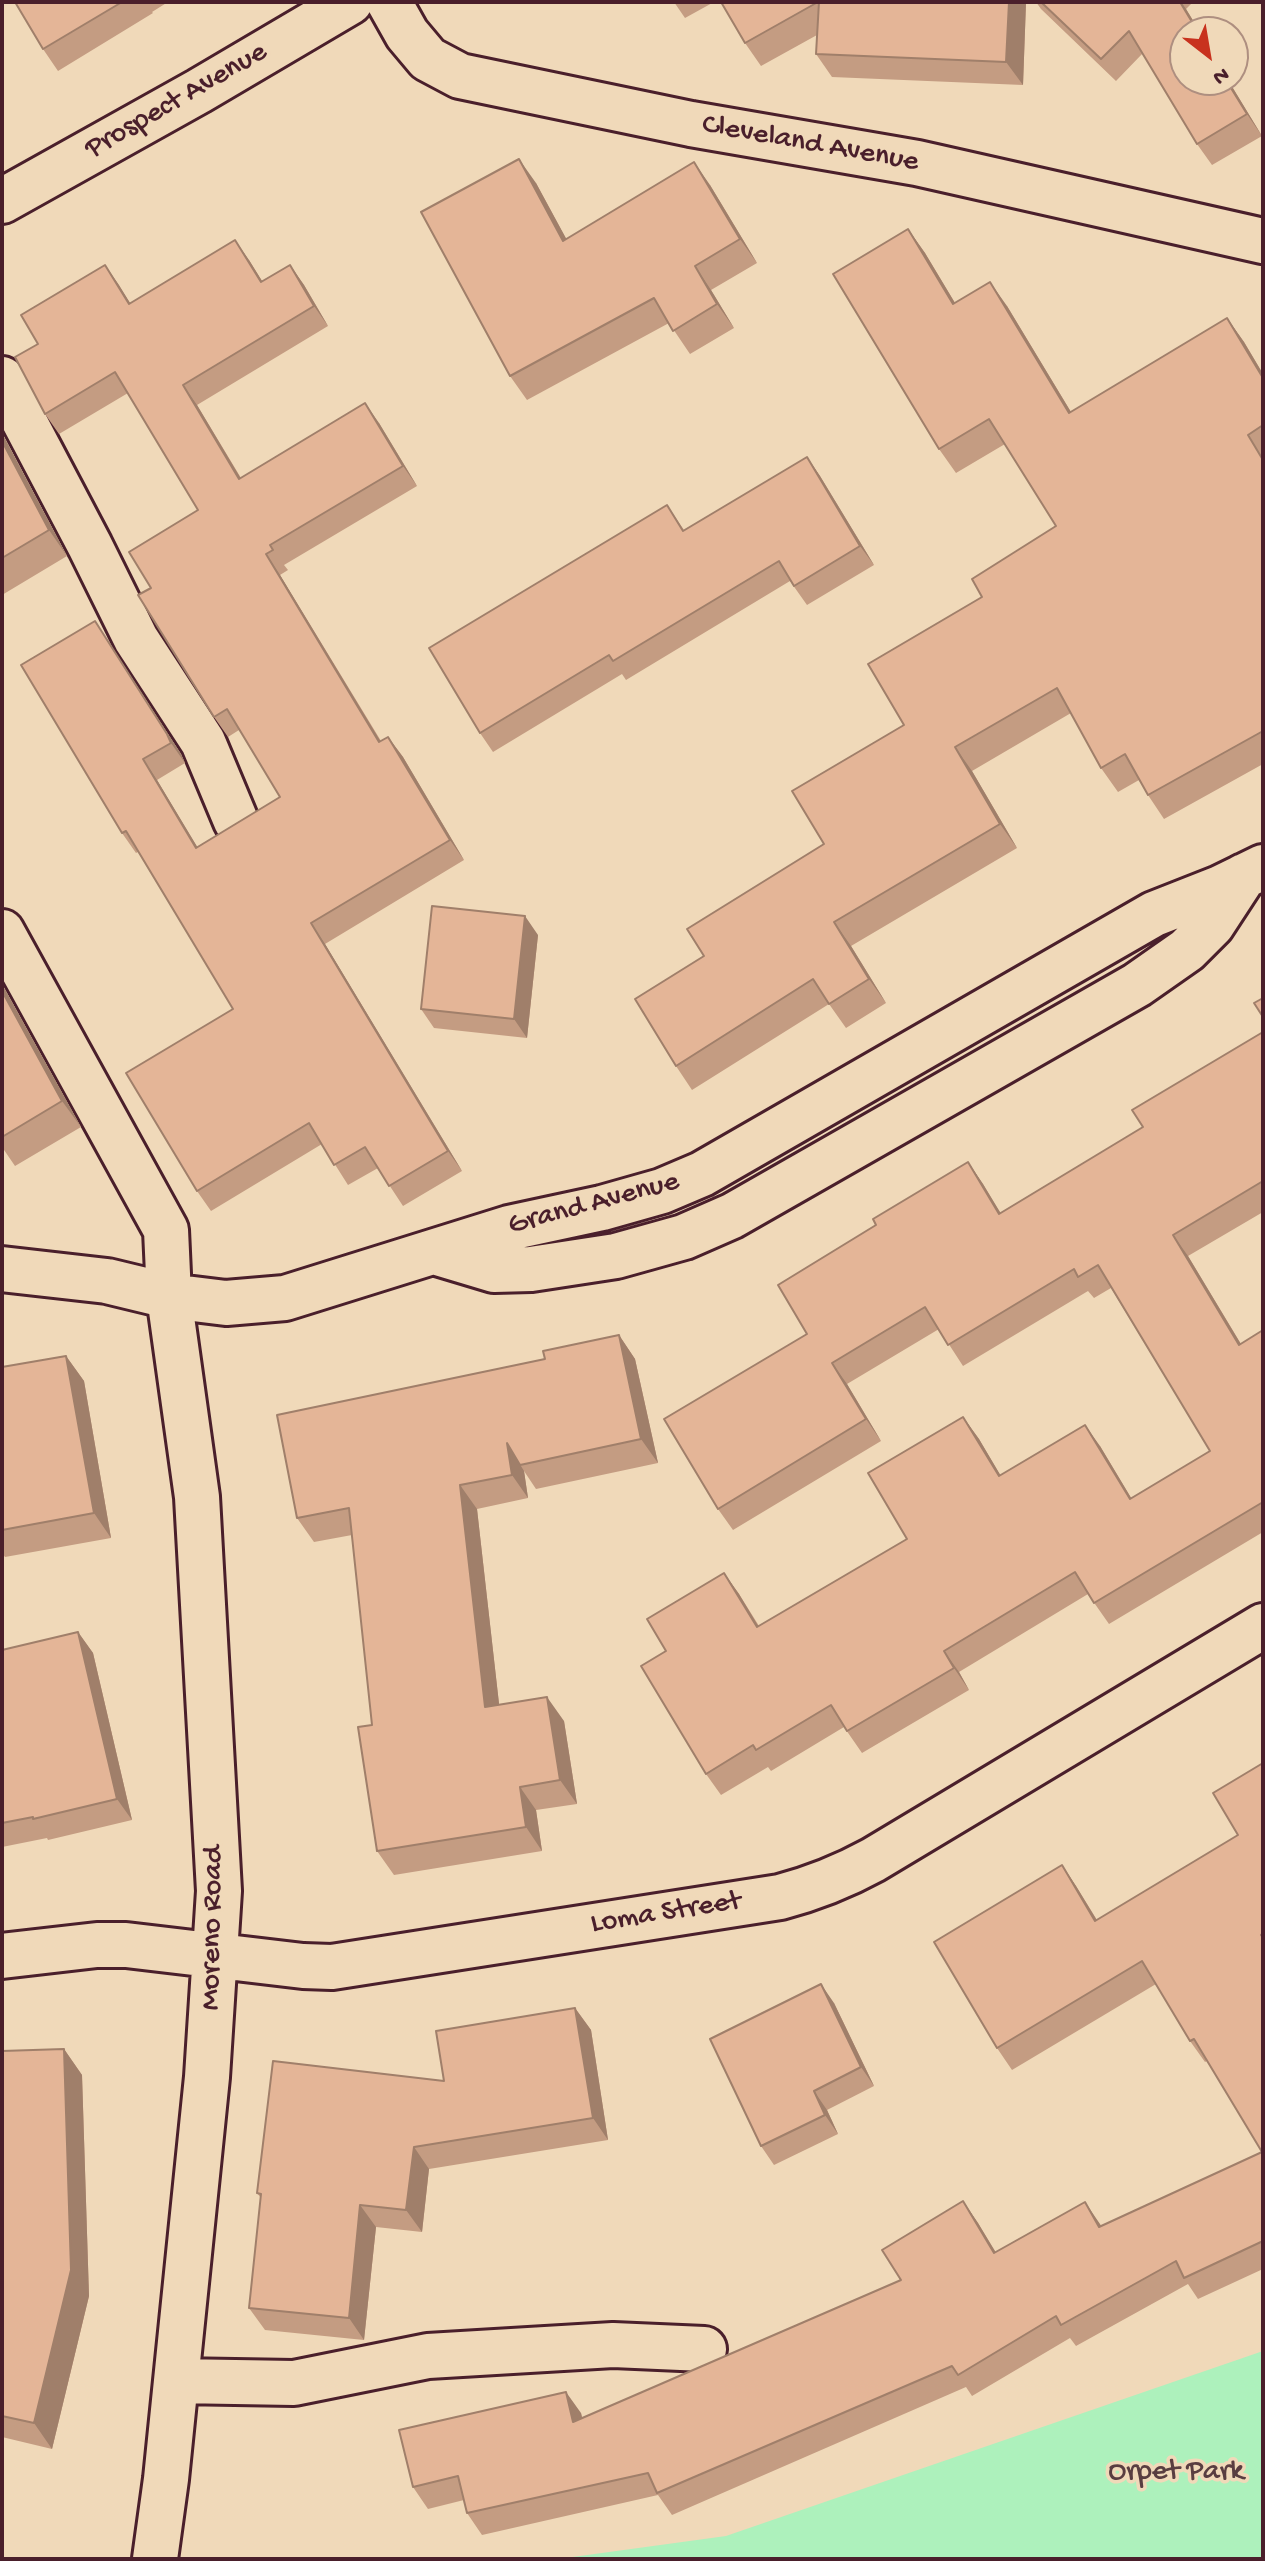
<!DOCTYPE html>
<html>
<head>
<meta charset="utf-8">
<style>
  body { margin:0 }
  #map { position:relative; width:1265px; height:2561px; overflow:hidden; background:#f0d9b9; font-family:"Gochi Hand",sans-serif }
  canvas { display:block }
  .frame { position:absolute; inset:0; border:4px solid #4a1f2b; pointer-events:none }
  .north { position:absolute; left:1169px; top:16px; width:80px; height:80px; box-sizing:border-box; background:#f0d9b9; border:2px solid #ae8f80; border-radius:50%; rotate:149deg; font-size:22px; font-weight:700; line-height:32px; text-align:center; color:#4a1f2b }
  .north::after { content:''; display:block; margin:auto; width:28px; height:36px; background:#c8321e; clip-path:polygon(50% 0,100% 100%,50% 72%,0 100%) }
</style>
</head>
<body>
<div id="map">
<canvas width="1265" height="2561"></canvas>
<div class="frame"></div>
<div class="north">N</div>
</div>
<script>
const context = document.querySelector('canvas').getContext('2d');
context.lineJoin = 'round';
function paint(path, color) { context.fillStyle = color; context.fill(path, 'evenodd'); }
function strokePath(path, color, width, dash) { context.strokeStyle = color; context.lineWidth = width; context.lineCap = dash ? 'butt' : 'round'; context.setLineDash(dash || []); context.stroke(path); }
function drawText(font, color, halo, rows, align = 'center') {
  context.font = font + ' "Gochi Hand",sans-serif'; context.lineWidth = 7; context.setLineDash([]); context.textBaseline = 'middle'; context.strokeStyle = halo; context.fillStyle = color; for (const [text, x, y, turn = 0] of rows) {
    context.save(); context.translate(x, y); context.rotate((+turn || 0) * Math.PI / 180); context.textAlign = isNaN(turn) ? turn : align; if (halo) context.strokeText(text, 0, 0); context.fillText(text, 0, 0); context.restore();
  }
}
paint(new Path2D(`
  M1263 2351V2559H558L726 2536Z`), '#adf1bc');
const minor = new Path2D(`
  M389 2 407 34 428 59 460 76 691 124 917 163 1263 241
  M2 201 199 91 350 2
  M2 379 90 546 136 639 203 742 236 821
  M2 932 166 1230 169 1296 197 1497 219 1891 207 2077 166 2479 155 2559
  M434 1252 494 1270 531 1269 616 1256 684 1237 732 1216 1137 985 1187 950 1212 925 1244 876
  M2 1269 107 1281 169 1296 226 1303 285 1298 509 1228 602 1208 662 1191 702 1174 1154 914 1220 888 1263 867
  M2 1956 97 1945H126L303 1966 332 1967 780 1897C814 1888 842 1877 873 1860L1263 1626
  M176 2381 294 2383 428 2356 613 2345 704 2349`);
strokePath(minor, '#4a1f2b', 50);
strokePath(minor, '#f0d9b9', 44);
paint(new Path2D(`
  M15 2H168L152 12 153 13 58 71 43 49Z
  M674 2H714L685 18Z
  M721 2H1026L1023 85 832 77 816 54 817 35 761 66 745 43Z
  M1036 2H1193L1186 9 1200 32H1185V80H1228L1262 136 1212 165 1197 144 1143 53 1116 81 1041 9Z
  M536 183 566 239 710 185 757 263 711 290 734 328 690 354 669 323 527 400 510 376Z
  M908 229 925 253 955 303 1007 306 1071 412 1227 318 1244 342 1263 374V764L1164 819 1148 795 1139 780 1118 792 1101 768 1071 713 972 771 1017 848 851 946 886 1003 846 1028 829 1004 692 1090 676 1066 704 956 824 844 904 725 982 597 1056 526 1005 444 956 473 939 449Z
  M249 260 262 281 290 265 304 285 328 326 197 405 241 478 379 423 417 486 284 565 288 570 280 575 381 741 388 737 403 757 464 860 325 944 462 1171 403 1206 378 1168 348 1185 322 1144 211 1211 197 1191 233 1009 138 852 136 853 122 833 95 621 181 754 185 763 157 780 197 847 280 797 239 730 228 737 214 717 151 588 198 510 128 393 59 434 45 414 38 344 105 265 130 303Z
  M2 433 67 556 2 595Z
  M807 457 820 476 874 565 807 605 790 581 626 680 622 674 493 752 480 733 667 505 684 530Z
  M538 935 527 1038 434 1028 421 1009Z
  M2 984 81 1127 15 1166 2 1147Z
  M1263 1032V1212L1188 1256 1241 1344 1263 1330V1532L1109 1624 1088 1594 959 1672 969 1690 862 1753 844 1727 771 1771 768 1767 721 1795 706 1774 666 1651 724 1573 739 1594 759 1626 907 1539 963 1417 979 1439 1000 1475 1100 1446 1131 1498 1210 1451 1111 1288 1094 1298 1088 1291 963 1366 939 1329 847 1384 881 1441 733 1530 718 1509 807 1334 876 1225 968 1162 983 1184 1000 1213 1143 1127Z
  M619 1335 635 1359 658 1463 536 1489 524 1471 528 1498 477 1509 499 1704 564 1721 577 1804 536 1810 542 1851 394 1875 377 1851 372 1725 352 1535 314 1542 297 1518 545 1359Z
  M66 1356 84 1381 111 1538 5 1557 2 1553V1367Z
  M78 1632 93 1653 132 1820 48 1840 47 1838 2 1847V1650Z
  M1263 1763V2269L1198 2299 1188 2284 1076 2346 1070 2338 972 2396 966 2387 672 2515 658 2495 482 2535 467 2513 464 2500 428 2509 413 2487 581 2413 582 2418 901 2280 963 2201 978 2223 995 2252 1101 2226 1262 2152 1207 2061 1205 2062 1190 2041 1156 1984 1012 2070 997 2048 1062 1865 1076 1886 1097 1920 1238 1835Z
  M834 2003 874 2086 827 2110 838 2134 774 2165 761 2146Z
  M575 2008 591 2030 608 2140 429 2169 422 2232 376 2227 364 2340 265 2330 249 2308 261 2198 257 2193 444 2081Z
  M64 2049 82 2075 89 2296 52 2449 2 2437V2051Z`), '#c49c82');
paint(new Path2D(`
  M1009 2 1026 3 1023 85 1006 62Z
  M1180 2H1181L1186 9 1200 32H1198Z
  M1226 80H1228L1262 136 1247 114Z
  M519 159 536 183 580 264 563 241Z
  M694 162 710 185 757 263 740 239Z
  M908 229 925 253 970 328 953 304Z
  M235 240 249 260 275 302 261 282Z
  M105 265 119 285 143 324 129 304Z
  M290 265 304 285 328 326 314 306Z
  M695 266 711 290 734 328 717 304Z
  M990 282 1007 306 1086 437 1069 413Z
  M1227 318 1244 342 1263 374V378Z
  M183 385 197 405 253 499 239 479Z
  M365 403 379 423 417 486 403 466Z
  M2 433 67 556 49 530 2 441Z
  M807 457 820 476 874 565 860 546Z
  M266 554 280 575 393 762 379 742Z
  M95 621 181 754 185 763 171 743Z
  M388 737 403 757 464 860 450 840Z
  M955 747 972 771 1017 848 1000 824Z
  M143 759 157 780 210 868 196 848Z
  M525 916 538 935 527 1038 514 1019Z
  M834 922 851 946 886 1003 869 979Z
  M311 923 325 944 462 1171 448 1151Z
  M2 984 81 1127 62 1101 2 991Z
  M968 1162 983 1184 1014 1235 999 1214Z
  M1173 1235 1188 1256 1254 1366 1239 1345Z
  M619 1335 635 1359 658 1463 641 1439Z
  M66 1356 84 1381 111 1538 94 1513Z
  M832 1363 847 1384 881 1441 866 1419Z
  M963 1417 979 1439 1014 1498 999 1476Z
  M1085 1425 1100 1446 1145 1521 1130 1499Z
  M507 1443 524 1471 528 1498 512 1475Z
  M460 1485 477 1509 502 1730 485 1707Z
  M724 1573 739 1594 772 1649 757 1627Z
  M78 1632 93 1653 132 1820 117 1799Z
  M944 1651 959 1672 969 1690 954 1668Z
  M547 1697 564 1721 577 1804 560 1780Z
  M520 1787 536 1810 542 1851 526 1827Z
  M1062 1865 1076 1886 1110 1942 1095 1921Z
  M821 1984 834 2003 874 2086 861 2067Z
  M575 2008 591 2030 608 2140 593 2118Z
  M64 2049 82 2075 89 2296 52 2449 34 2423Z
  M814 2091 827 2110 838 2134 825 2115Z
  M414 2147 429 2169 422 2232 406 2210Z
  M963 2201 978 2223 1009 2274 994 2253Z
  M1085 2202 1100 2224 1114 2248 1099 2227Z
  M360 2205 376 2227 364 2340 349 2318Z
  M566 2392 581 2413 588 2443 573 2422Z`), '#a07f6a');
const building = new Path2D(`
  M15 2H122L43 49Z
  M721 2H818L745 43Z
  M819 2H1009L1006 62 816 54Z
  M1041 2H1180L1198 32H1185V80H1226L1247 114 1197 144 1129 31 1101 59Z
  M519 159 563 241 694 162 740 239 695 266 717 304 673 331 654 298 510 376 421 212Z
  M908 229 953 304 990 282 1069 413 1227 318 1263 378V425L1248 435 1263 460V731L1148 795 1125 754 1101 768 1057 688 955 747 1000 824 834 922 869 979 829 1004 813 979 676 1066 635 999 704 956 687 929 824 844 792 791 904 725 868 664 982 597 972 579 1056 526 989 419 939 449 833 274Z
  M235 240 261 282 290 265 314 306 183 385 239 479 365 403 403 466 270 545 273 550 266 554 379 742 388 737 450 840 311 923 448 1151 389 1186 365 1147 334 1165 309 1123 197 1191 126 1073 233 1009 126 831 122 833 21 665 95 621 167 734 171 743 143 759 196 848 280 797 227 709 214 717 138 595 151 588 129 552 198 510 115 372 45 414 15 357 38 344 21 315 105 265 129 304Z
  M2 441 49 530 2 558Z
  M807 457 860 546 794 586 779 561 613 661 609 655 480 733 429 648 667 505 683 531Z
  M432 906 525 916 514 1019 421 1009Z
  M2 991 62 1101 2 1137Z
  M1263 998V1017L1254 1003Z
  M1263 1032V1181L1173 1235 1239 1345 1263 1330V1502L1094 1603 1075 1572 944 1651 954 1668 847 1731 831 1705 756 1750 753 1745 706 1774 641 1666 666 1651 647 1619 724 1573 757 1627 907 1539 868 1473 963 1417 999 1476 1085 1425 1130 1499 1210 1451 1098 1265 1078 1277 1074 1269 948 1345 925 1307 832 1363 866 1419 718 1509 664 1419 807 1334 778 1285 876 1225 873 1219 968 1162 999 1214 1143 1127 1132 1110Z
  M619 1335 641 1439 520 1465 507 1443 512 1475 460 1485 485 1707 547 1697 560 1780 520 1787 526 1827 377 1851 358 1727 372 1725 349 1508 297 1518 277 1415 545 1359 543 1351Z
  M66 1356 94 1513 2 1530V1367Z
  M78 1632 117 1799 33 1819V1817L2 1823V1650Z
  M1263 1763V1933L1261 1935 1263 1938V2241L1184 2278 1176 2261 1061 2325 1056 2316 958 2375 952 2366 657 2493 648 2473 467 2513 458 2476 413 2487 399 2430 566 2392 573 2422 901 2280 882 2250 963 2201 994 2253 1085 2202 1099 2227 1262 2152 1194 2039 1190 2041 1142 1961 997 2048 934 1942 1062 1865 1095 1921 1238 1835 1213 1793Z
  M821 1984 861 2067 814 2091 825 2115 761 2146 710 2039Z
  M575 2008 593 2118 414 2147 406 2210 360 2205 349 2318 249 2308 261 2194 257 2193 273 2061 444 2081 436 2031Z
  M64 2049 71 2270 34 2423 2 2416V2051Z`);
paint(building, '#e4b597');
strokePath(building, '#a07f6a', 2);
drawText('30px', '#4a1f2b', '#f0d9b9', [
  ["Prospect Avenue",177,102,-30],
  ["Cleveland Avenue",810,145,10],
  ["Grand Avenue",594,1205,-15],
  ["Loma Street",666,1914,-9],
  ["Moreno Road",214,1928,-89]
]);
drawText('30px', '#593e41', '#f0d9b9', [
  ["Orpet Park",1176,2473]
]);
</script>
</body>
</html>
